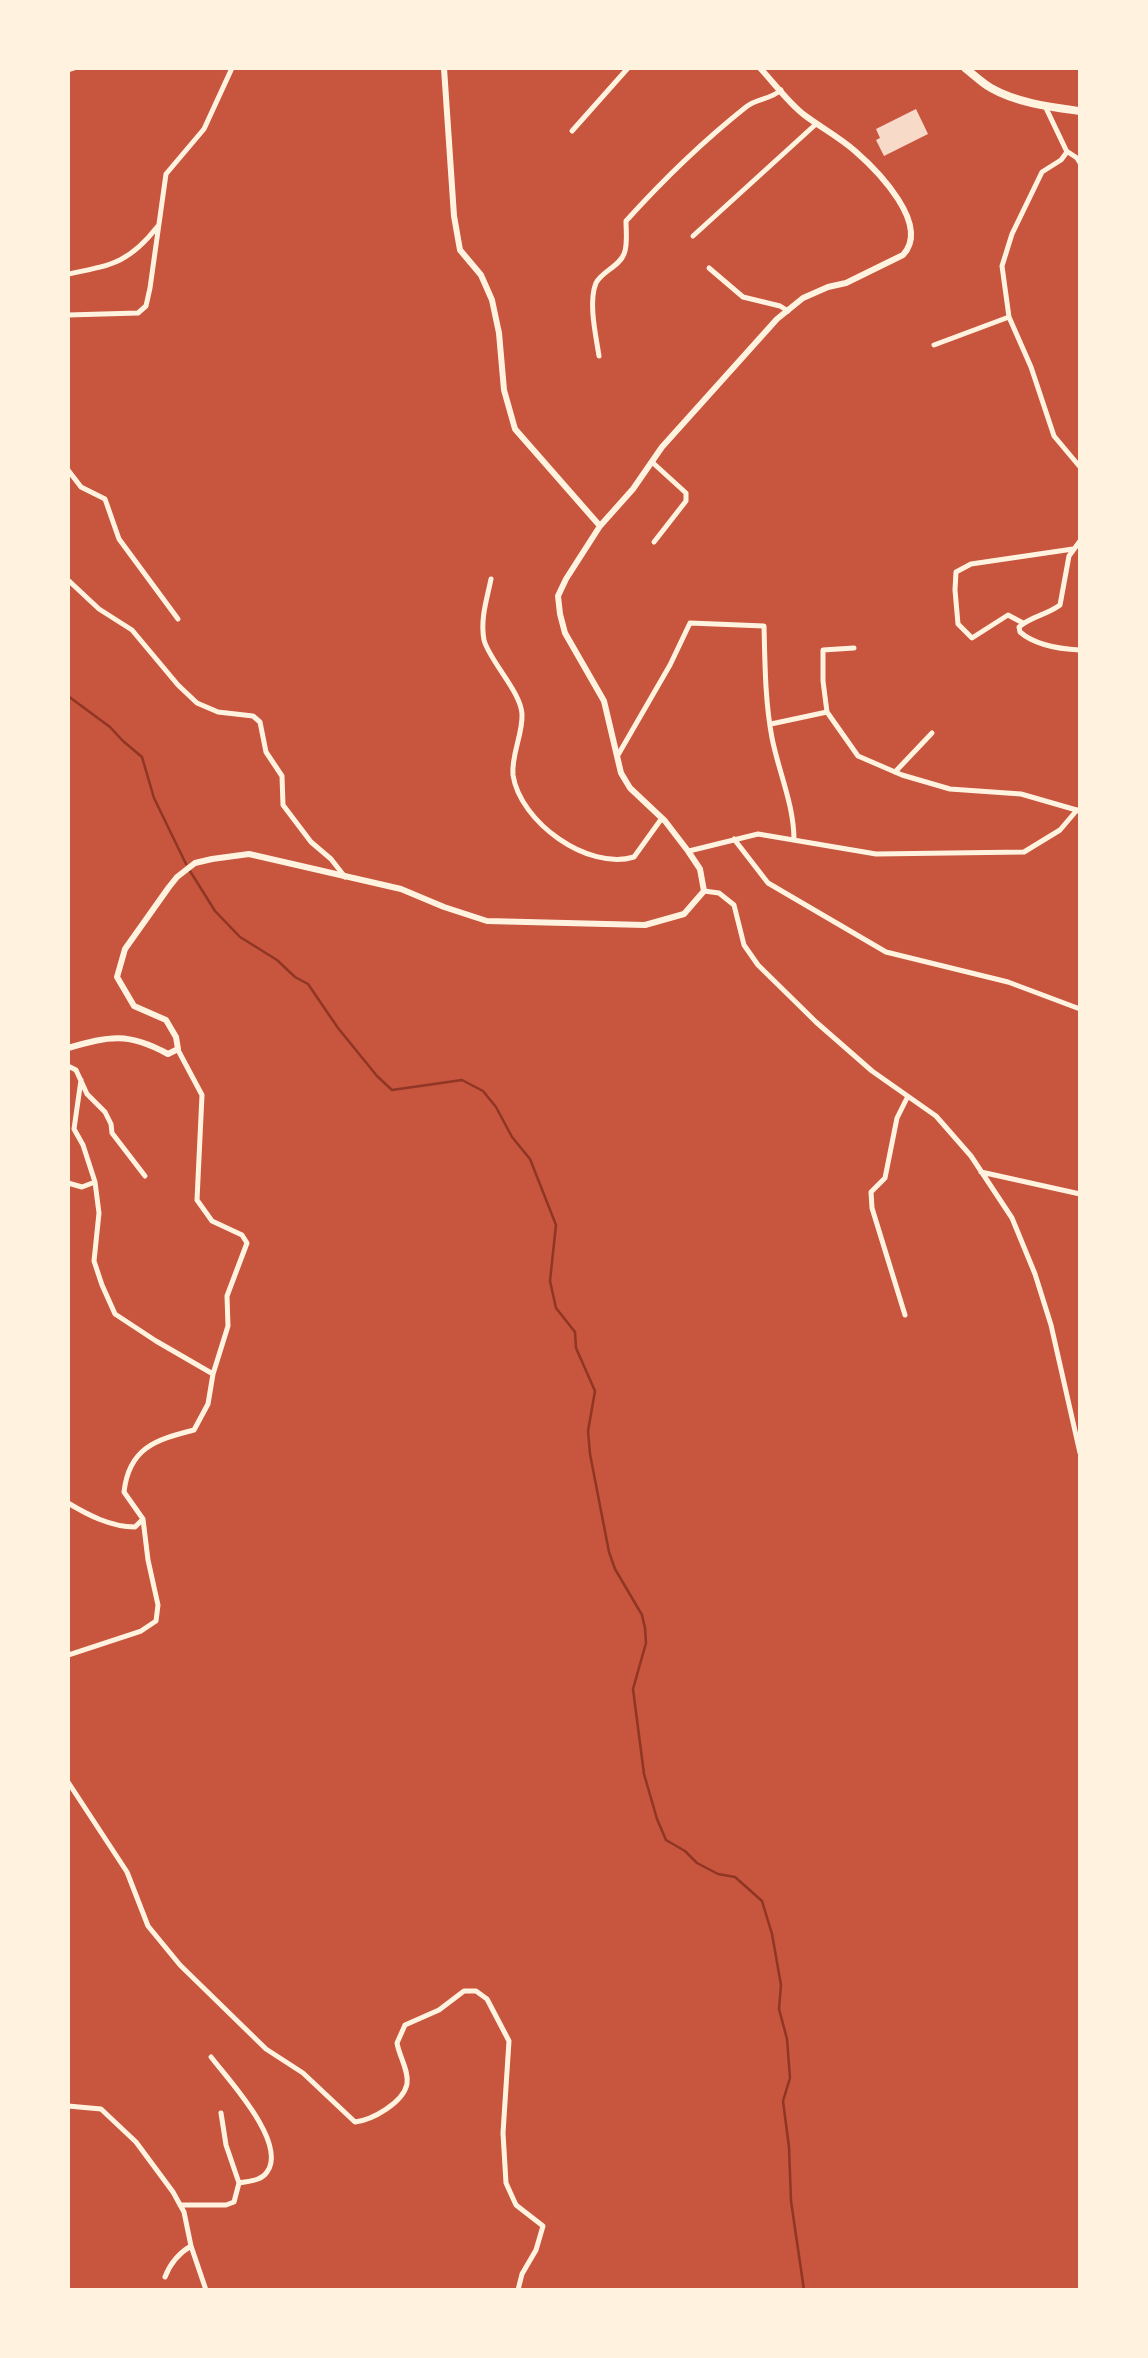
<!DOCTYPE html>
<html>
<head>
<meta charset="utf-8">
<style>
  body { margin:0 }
  #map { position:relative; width:1148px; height:2358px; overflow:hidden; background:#c8553d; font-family:"PT Sans Narrow",sans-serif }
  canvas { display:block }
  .frame { position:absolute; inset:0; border:70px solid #fff3e0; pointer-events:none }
</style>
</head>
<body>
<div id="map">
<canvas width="1148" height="2358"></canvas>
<div class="frame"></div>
</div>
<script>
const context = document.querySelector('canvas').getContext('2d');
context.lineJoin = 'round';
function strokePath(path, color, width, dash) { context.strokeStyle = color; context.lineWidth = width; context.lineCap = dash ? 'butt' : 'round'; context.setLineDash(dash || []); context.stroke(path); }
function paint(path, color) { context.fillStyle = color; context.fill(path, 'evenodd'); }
strokePath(new Path2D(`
  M68 696 110 727 123 741 142 757 154 798 186 864
  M190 871 215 911 240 937 277 960 295 977 308 984 338 1028 377 1076 392 1090 462 1080 483 1091 496 1107 512 1137 530 1159 556 1225 550 1281 556 1308 575 1332 576 1348 595 1391 588 1431 590 1454 609 1552 615 1569 642 1615 645 1628 646 1643 633 1689 644 1774 657 1819 666 1840 685 1851 697 1863 718 1874 735 1877 762 1901 772 1934 781 1985 779 2009 787 2039 790 2078 783 2101 789 2147 791 2201 804 2290`), '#8f3625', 2.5);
paint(new Path2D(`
  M916 109 928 134 884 156 876 140 880 138 876 129Z`), '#f7dbc8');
strokePath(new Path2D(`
  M68 70 74 68
  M1045 106 1067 152 1061 160 1042 172 1012 234 1002 266 1009 317 1031 367 1054 436 1080 467
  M572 131 628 68
  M1068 152 1077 158 1080 163
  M693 236 816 124
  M709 268 743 297 780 306 788 311
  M68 274C112 265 129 263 158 226
  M68 315 138 313 146 306 150 288 166 174 204 129 232 68
  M934 345 1009 317
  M599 356C596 336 588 302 596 283 602 271 619 267 624 254 628 245 626 232 626 221 663 180 702 142 746 107 757 98 770 100 781 90
  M652 462 686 493V501L654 542
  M68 470 81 487 105 499 119 539 178 619
  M1080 541 1069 556 1060 605C1047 615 1031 616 1019 627L1020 632C1036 646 1060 649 1080 650
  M491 579C487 599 480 619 484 640 489 660 521 692 522 714 523 734 511 755 513 775 520 822 588 871 634 857L662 818
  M68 580 99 609 132 630 178 685 197 703 218 712 253 716 260 722 266 752 282 776 283 805 311 842 331 859 345 877
  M1023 623 1008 615 972 638 958 624 955 590 956 572 971 564 1073 549
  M827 712 823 681V650L854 648
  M771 724 827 712 858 756 902 775 950 789 1021 794 1080 811
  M618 755 670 665 690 623 764 626C765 664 765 701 772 738 779 773 794 805 794 840
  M895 772 932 733
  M734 839 768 883 886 952 1008 982 1080 1009
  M689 851 758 834 876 854 1024 852 1060 830 1077 810
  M704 891 719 893 734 905 744 945 758 965 816 1022 872 1071 936 1116 971 1156 1012 1218 1035 1274 1051 1325 1080 1453
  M68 1066 76 1070 87 1094 105 1112 111 1124 112 1133 145 1176
  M81 1080 74 1129 83 1145 95 1182 99 1213 94 1261 102 1285 115 1314 156 1341 213 1374
  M981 1172 1080 1194
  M68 1183 82 1187 95 1182
  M905 1315 872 1208 871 1192 885 1178 897 1118 907 1098
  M68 1503C88 1515 111 1527 135 1527L143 1519 124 1492C129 1448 155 1440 194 1430L208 1404 213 1374 228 1326 227 1296 247 1243 242 1235 212 1221 197 1200 202 1095 178 1050
  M68 1655 141 1631 156 1621 158 1605 148 1560 143 1519
  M68 1782 127 1872 148 1926 180 1965 266 2049 303 2073 355 2122C372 2120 403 2103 407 2084 409 2070 399 2056 397 2043L405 2025 439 2010 464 1991H476L487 1999 509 2041 503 2133 506 2183 516 2205 543 2226 536 2250 522 2274 518 2290
  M211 2057C228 2079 288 2143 267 2172 261 2181 249 2181 239 2183
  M68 2106 101 2109 136 2142 173 2192 184 2212 191 2246 206 2290
  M180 2205H226L234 2202 239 2183 226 2145 221 2113
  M165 2277C170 2264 179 2253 191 2246`), '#fff3e0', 5);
strokePath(new Path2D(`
  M444 68 454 216 460 250 481 275 492 300 499 333 504 390 515 429 600 526
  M68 1048C110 1036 128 1032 168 1054L178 1049 176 1037 166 1020 134 1006 117 977 125 949 169 887 177 877 195 863 212 859 249 854 401 889 444 907 487 921 645 925 684 914 704 891 700 869 688 851 665 821 630 788 621 773 604 701 565 633 560 614 558 596 566 579 600 526 633 489 662 447 777 319 803 298 828 287 846 283 903 255C931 225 878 171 855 151 839 137 820 127 803 114 787 101 774 83 760 68`), '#fff3e0', 6);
strokePath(new Path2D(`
  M965 68C973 74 982 83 991 88 1017 103 1051 107 1080 111`), '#fff3e0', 8);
</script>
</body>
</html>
